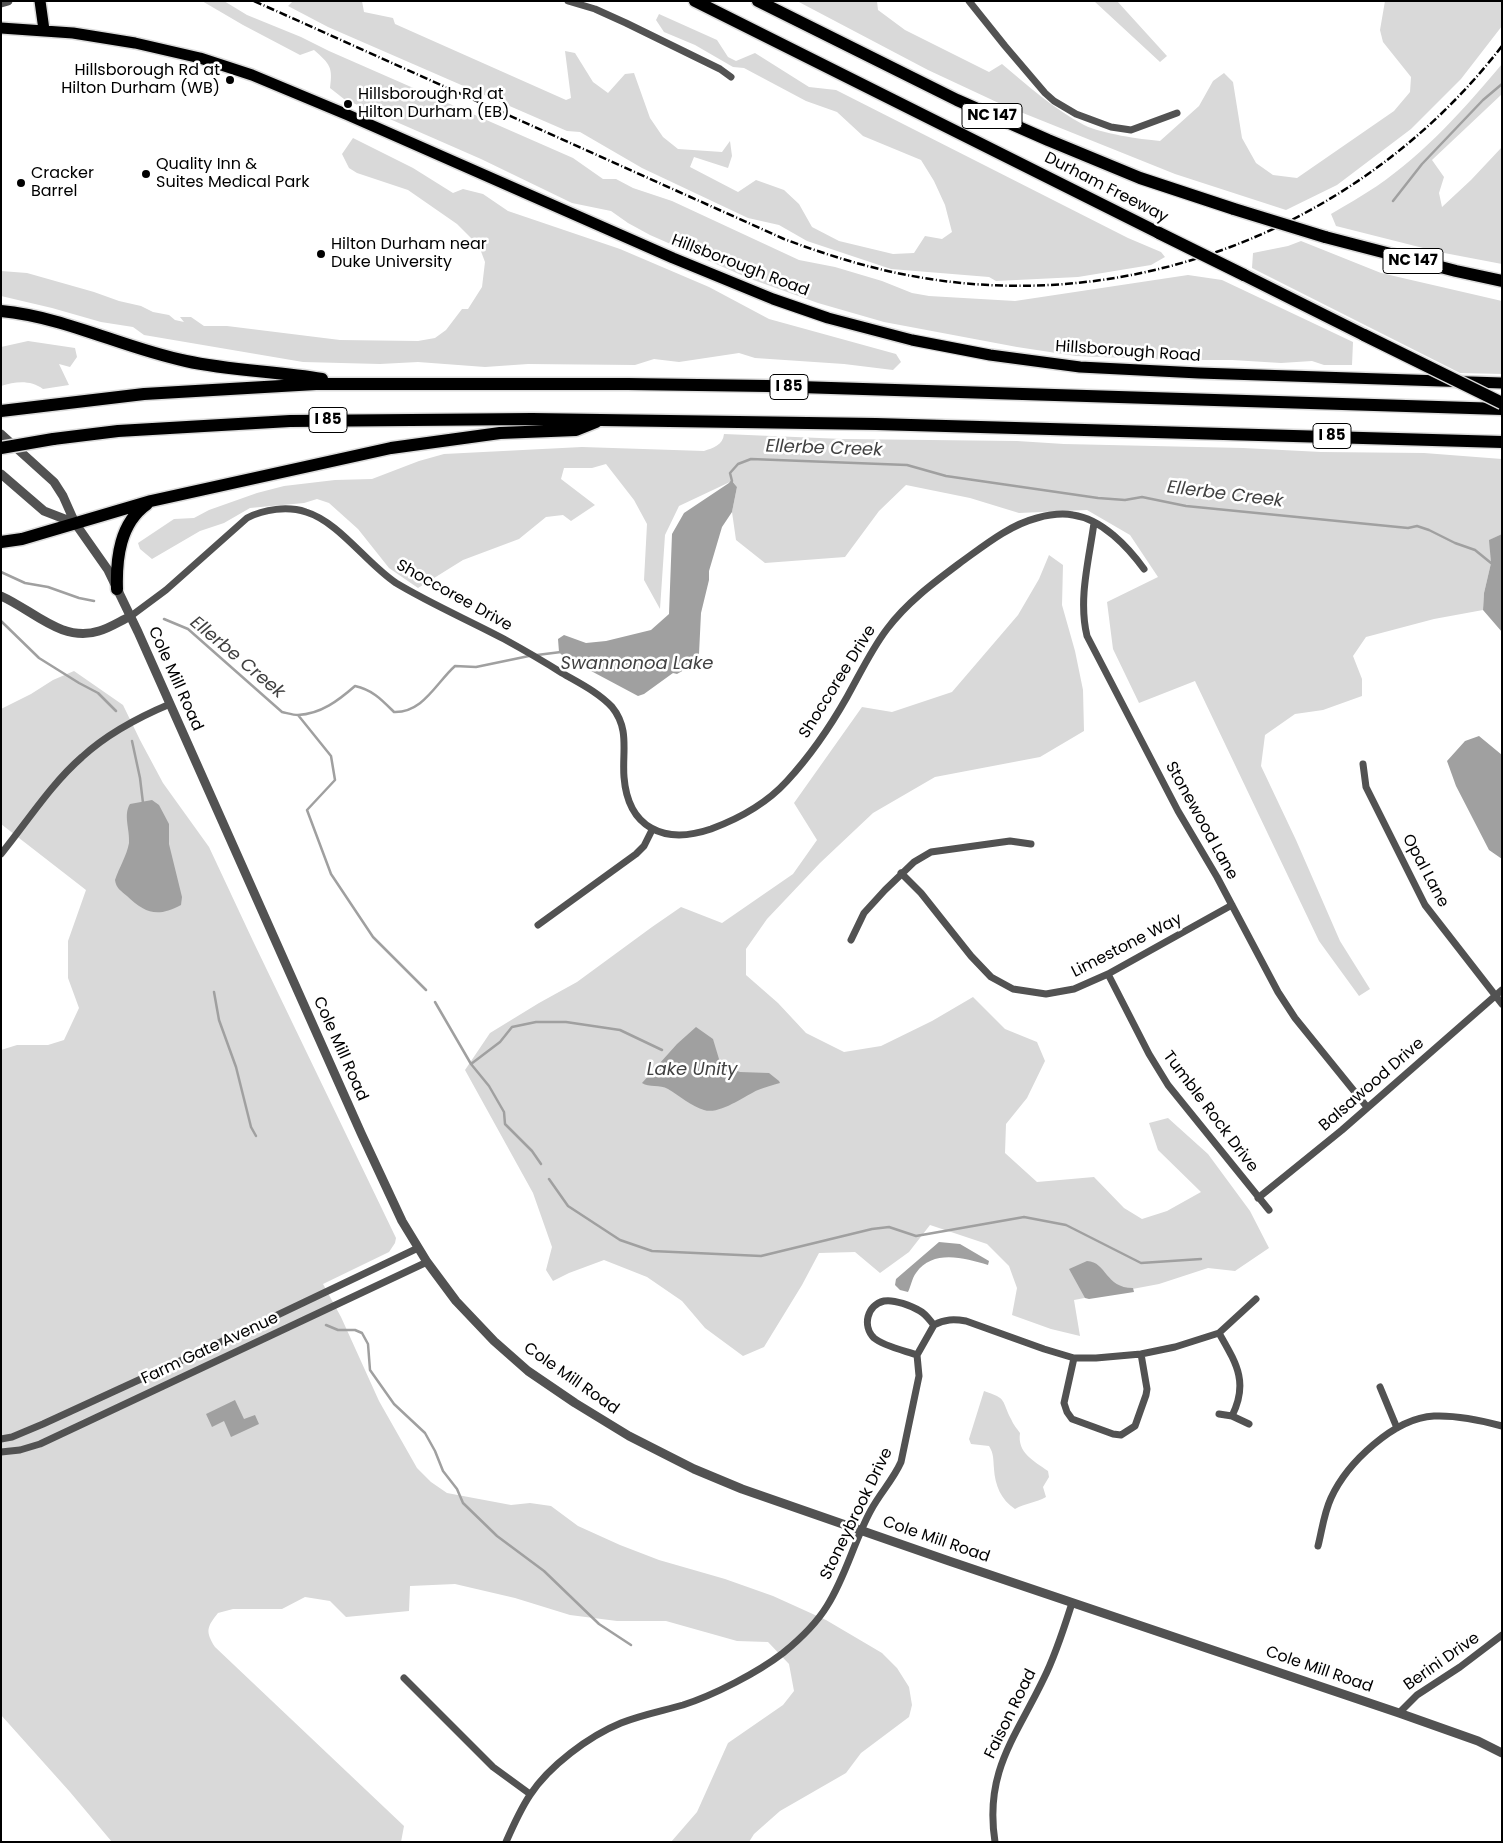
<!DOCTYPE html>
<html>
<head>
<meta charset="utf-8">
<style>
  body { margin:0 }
  #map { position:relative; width:1503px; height:1843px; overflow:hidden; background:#fff; font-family:Poppins,sans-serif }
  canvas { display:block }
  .frame { position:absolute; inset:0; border:2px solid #000; pointer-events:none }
</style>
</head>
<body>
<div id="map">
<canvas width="1503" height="1843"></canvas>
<div class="frame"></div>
</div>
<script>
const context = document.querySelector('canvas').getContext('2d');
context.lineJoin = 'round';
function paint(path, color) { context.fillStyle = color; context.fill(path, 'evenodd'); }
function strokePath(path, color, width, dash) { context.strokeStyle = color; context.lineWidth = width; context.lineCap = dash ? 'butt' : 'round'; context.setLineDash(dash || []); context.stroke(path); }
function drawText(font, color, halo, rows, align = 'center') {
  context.font = font + ' Poppins,sans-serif'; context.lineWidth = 5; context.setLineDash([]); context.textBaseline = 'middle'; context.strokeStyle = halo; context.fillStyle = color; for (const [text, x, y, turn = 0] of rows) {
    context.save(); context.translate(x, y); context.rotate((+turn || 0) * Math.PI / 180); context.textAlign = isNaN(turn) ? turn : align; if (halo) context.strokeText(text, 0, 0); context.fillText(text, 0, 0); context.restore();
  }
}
paint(new Path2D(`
  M202 1H224L247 15 301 37 329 51 573 158 603 179H616L633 188 672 201 799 260 835 267 882 281 912 293 929 296 1015 301 1188 275 1222 280 1353 342 1352 365H1324L1312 361 1281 363 1232 360H1175L1076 356 1017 347 884 322 818 303 748 278 650 235 628 223 611 211 572 203 481 159 344 99 330 88C333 67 330 64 314 50L300 55 243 25Z
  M293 1H362L364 12 393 18 395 24 566 100 571 98 565 51 575 53 593 82 608 93 625 74 634 73 650 118 663 137 678 149 722 152 730 141 732 156 728 168 694 157 690 167 738 192 756 180 784 190 799 204 812 227 839 241 893 254 914 253 925 236 942 239 952 232 945 205 934 181 921 160 863 136 837 112 806 101 744 68 733 67 695 45 664 32 656 20 659 14 717 40 728 57 736 61 755 53 809 87 836 90 1128 238 1161 252 1165 257 1151 265 1078 277 996 281 989 277 891 269 807 241 779 225 748 218 642 168 580 132 567 131 328 27 288 6Z
  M797 1H877L878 10 905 30 989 72 1002 64C1028 86 1054 109 1084 125 1103 134 1139 139 1160 141L1199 106 1213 81 1224 73 1233 82 1242 138 1256 163 1273 175 1297 178 1394 111 1410 92 1411 77 1383 42 1380 30 1385 1H1502V26L1461 79 1411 129 1337 185 1286 210 1175 174 1003 105 928 70Z
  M1094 1H1117L1167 56 1160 62Z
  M1502 64V94L1432 160 1444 177 1439 193 1442 207 1471 180 1502 147V264L1439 252 1336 226 1331 214C1346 205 1362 196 1377 186 1425 153 1465 108 1502 64Z
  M353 138 413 168 453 193 463 189 483 194 508 211 620 249 709 287 769 319 896 354 901 362 893 370 844 364 755 358 739 353 679 362 654 359 635 365 528 364 485 367 418 362 380 364 303 362 144 335 133 327 101 322 52 308 1 296V271L27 273 94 292 119 301 141 306 153 312 169 315 175 320 184 322 180 317H191L204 326H227L340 340 418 341 435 338 446 330 462 309H468L482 287 485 262 479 246 457 224 408 190 357 173 349 168 342 154Z
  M1301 241 1381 273 1502 301V374L1460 373 1252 268 1253 253 1288 246Z
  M28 341 75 348 77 357 70 367 59 364 69 385 43 389C31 380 16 381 1 386V347Z
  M724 434 843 439 1017 441 1064 444 1243 448 1321 452 1424 453 1502 459V534L1490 540 1491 563 1484 593 1483 610 1434 619 1366 637 1353 656 1362 679V696L1323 710 1295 714 1265 735 1261 766 1296 840 1340 941 1370 989 1359 996 1319 941 1195 681 1139 703 1113 649 1107 602 1158 577 1130 535 1087 510 1019 513 970 498 906 485 879 511 845 557 765 563 736 540 732 512 737 487 732 481 679 506 665 535 660 609 644 580 647 524 634 500 606 464 592 468H564L561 479 595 505 571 521 563 515 546 517 519 539 463 560 418 588 389 568 358 529 329 503 317 499 304 503 250 508 224 523 200 531 152 559 140 549 138 543 174 519 194 518 209 510 257 493 284 486 335 480 372 479 419 461 444 454 582 447 704 451C713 448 723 445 724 434Z
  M1049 555 1063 565 1062 605 1075 651 1083 690 1084 731 1040 757 935 777 873 813 820 863 767 919 746 949V975L778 1003 806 1033 844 1052 881 1046 932 1021 973 997 1005 1029 1037 1042 1045 1061 1027 1098 1006 1124 1005 1153 1037 1182 1094 1177 1124 1208 1142 1219 1167 1211 1201 1192 1158 1150 1149 1123 1168 1118 1208 1154 1250 1211 1269 1248 1235 1271 1208 1268 1159 1284 1074 1300 1080 1336 1051 1329 1012 1315 1017 1288 1009 1266 987 1244 930 1225 909 1252 880 1273 855 1252 819 1253 802 1285 764 1347 743 1356 705 1328 682 1301 647 1277 604 1260 569 1273 553 1281 546 1270 552 1247 533 1193 465 1070 490 1033 539 1003 577 982 652 927 681 907 722 923 793 874 817 840 794 803 862 707 892 712 952 692 1018 615 1039 579Z
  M74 671 123 705 140 740 163 783 209 847 253 941 396 1238 395 1243 389 1252 323 1284 341 1317 379 1401 417 1468 431 1482 447 1493 511 1505 530 1503 551 1506 578 1526 620 1545 659 1560 725 1579 773 1596 826 1620 882 1653 897 1668 909 1687 912 1705 909 1717 861 1753 846 1773 780 1811 754 1834 749 1842H671L697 1812 728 1743 783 1705 794 1691 789 1664 768 1642 737 1641 666 1621H617L570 1615 515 1598 455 1584 410 1586 409 1611 346 1617 330 1601 305 1597 282 1609H233L218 1613C207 1627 205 1631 215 1647L404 1826 401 1842H112L70 1792 1 1715V1050L17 1045H48L64 1040 79 1008 68 978V941L86 890 1 824V709L31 694 53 680Z
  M984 1391C1008 1399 1001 1400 1011 1419 1013 1424 1017 1429 1020 1433 1017 1453 1034 1461 1048 1471L1049 1477 1043 1487 1046 1497C1036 1503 1025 1503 1015 1509 1001 1500 995 1485 994 1469 993 1459 994 1454 989 1446L971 1444 969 1439Z`), '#d9d9d9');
paint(new Path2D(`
  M732 481 737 487 732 512 722 527 709 571V580L701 613 699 654 691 666 677 674 673 673 644 694 638 696 563 656 559 652 558 639 564 635 586 643 606 641 651 630 669 614 672 534 684 513Z
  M1502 534V632L1483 610 1484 593 1491 563 1489 540Z
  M1479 736 1502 755V859L1489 850 1456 786 1447 761 1465 741Z
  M152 800 159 805 169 824V844L182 897 181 905C157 918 145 913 127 896 121 891 116 888 115 880 119 868 127 855 129 843 130 829 123 815 130 804Z
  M696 1027 713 1039 719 1059 724 1066 740 1072 769 1073 779 1081 780 1083C773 1085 765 1087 758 1090 744 1096 720 1115 704 1110 691 1106 680 1096 668 1089 660 1084 649 1088 642 1083L677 1044Z
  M939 1242 960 1244 989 1261 988 1265C964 1258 933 1249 916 1273 912 1278 911 1286 908 1292L900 1290 895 1285 896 1279Z
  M1087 1261C1107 1262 1105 1288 1133 1288L1134 1292 1089 1299 1085 1298 1069 1269Z
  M235 1400 244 1419 255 1415 259 1424 231 1437 224 1421 212 1427 206 1414Z`), '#a0a0a0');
strokePath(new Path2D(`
  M1393 201 1422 164 1483 100 1502 84
  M730 484 732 481 730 473 738 464 751 459 907 465 946 476 1098 498 1125 500 1142 497 1186 506 1408 528 1417 526 1429 530 1455 543 1475 550 1491 563
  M1 572 25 583 48 587 79 598 94 601
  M164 619 188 629 282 712C287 713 293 715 298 715 321 714 339 700 355 686 373 690 382 700 394 712 423 713 436 683 455 666L476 667 529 656
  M1 621 39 658 79 683 98 693 116 711
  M537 655 561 652
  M298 715 331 756 335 780 307 810 331 874 373 937 426 990
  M132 741 140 778 143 803
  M214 992 219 1020 236 1067 251 1127 256 1136
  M435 1002 471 1064 489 1086 504 1112 505 1124 532 1151 541 1164
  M471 1064 500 1042 512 1027 536 1022H566L620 1030 662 1050
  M549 1179 568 1206 620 1240 652 1251 761 1256 872 1229 889 1227 916 1236 1024 1217 1066 1225 1141 1263 1201 1259
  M326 1325 338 1330H355L362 1333 368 1344 370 1370 394 1404 425 1433 435 1451 443 1471 457 1489 463 1503 497 1536 544 1571 599 1624 631 1645`), '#a0a0a0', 2.5);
const primary = new Path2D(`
  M40 1 44 30
  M1 28 73 33 135 43 200 58 252 75 348 115 673 258 773 299 828 318 912 340 990 355 1080 367 1199 373 1502 383`);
const motorway = new Path2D(`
  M695 1 1159 233
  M758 1 957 100 1048 140 1140 178 1234 209
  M1325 237 1456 271 1502 281
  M1244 275 1364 335
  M1 311C65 317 123 348 186 361 231 371 277 371 322 379
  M1 411 144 394 316 384H628L767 386 1502 409
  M53 439 118 431 290 421 532 419 876 424 1502 442
  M1 542 22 539 151 501 391 448 500 433 576 430 596 422
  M117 589C116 558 120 523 147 504`);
strokePath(primary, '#dbdbdb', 14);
strokePath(motorway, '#dbdbdb', 15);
strokePath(new Path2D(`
  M568 1 595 9 626 23 720 69 731 77
  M969 1 1005 46 1045 93 1054 101 1076 114 1111 127 1131 130 1177 113
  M1094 523C1089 560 1078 599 1087 636L1178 811 1217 877 1278 992 1295 1018 1367 1107
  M131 616 166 590 247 518C264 509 288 506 306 512 339 522 366 563 396 583 431 604 468 620 504 639 524 650 543 661 562 673 579 683 598 692 612 707 630 729 622 752 624 777 628 828 664 845 711 829 738 819 767 803 787 781 811 755 830 727 847 697 860 674 871 650 887 629 908 601 936 581 964 560 986 544 1010 525 1037 518 1048 515 1062 513 1073 515 1102 519 1128 547 1144 569
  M1363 764 1366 787 1425 905 1502 1004
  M1 854C27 822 51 784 82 757 107 734 139 717 170 704
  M901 873 921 893 971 956 991 977 1013 989 1046 994 1074 989 1108 974 1232 905
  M538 925 636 854 644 846 652 830
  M851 940 864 913 885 890 914 862 931 852 1010 841 1031 844
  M1108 974 1149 1054 1168 1085 1269 1210
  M1258 1198 1342 1130 1502 990
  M934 1325C945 1319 954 1319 966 1321L1044 1349 1074 1358H1096L1141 1354 1175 1347 1219 1333 1256 1299
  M1219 1333C1236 1363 1249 1382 1232 1416
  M917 1355C906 1351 883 1346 874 1338 862 1326 867 1305 884 1301 894 1299 912 1306 920 1311 926 1314 930 1321 934 1325
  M1074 1358 1064 1403 1067 1412 1072 1419 1113 1434 1121 1435 1135 1426 1146 1395 1147 1389 1141 1354
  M1380 1387 1397 1428
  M1219 1414 1232 1416 1249 1424
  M1 1439 12 1437 43 1424 204 1350 418 1248
  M1 1452 20 1450 40 1444 427 1262
  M1318 1546C1322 1530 1324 1513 1331 1498 1347 1463 1394 1418 1434 1416 1457 1415 1480 1420 1502 1426
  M404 1678 493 1767 530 1794
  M1399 1713 1417 1695 1460 1667 1502 1635
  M506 1842C513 1826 520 1810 530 1795 549 1766 589 1736 621 1723 641 1715 662 1711 683 1705 714 1695 757 1673 783 1653 799 1640 816 1624 827 1606 846 1576 854 1541 871 1510 880 1493 893 1480 901 1462L919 1376 917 1355 934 1325
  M995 1842C984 1771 1016 1737 1044 1678 1056 1654 1064 1628 1072 1603`), '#525252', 7);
strokePath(new Path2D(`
  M1 3 8 1
  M1 434 54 482 63 496 75 523 108 570 138 632 361 1133 402 1221 427 1262 456 1301 494 1341 528 1371 575 1403 629 1436 694 1469 742 1489 949 1561 1399 1713 1478 1741 1502 1753
  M1 474 44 511 75 523
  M1 596C33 610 62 643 99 631 110 628 120 621 131 616`), '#525252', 9);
strokePath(primary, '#000', 11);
strokePath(motorway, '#000', 12);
strokePath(new Path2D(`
  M254 1 784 239C824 254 865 267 907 275 1132 319 1363 226 1502 46`), '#000', 2.5, [8, 2.5, 1, 2.5]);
const motorwayBridge = new Path2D(`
  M1234 209 1325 237
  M1159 233 1244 275
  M1364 335 1502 403
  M1 448 53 439`);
strokePath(motorwayBridge, '#dbdbdb', 15, []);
strokePath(motorwayBridge, '#000', 12);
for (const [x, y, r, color] of [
  [230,80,5,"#000"],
  [348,104,5,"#000"],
  [146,174,5,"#000"],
  [21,183,5,"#000"],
  [321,254,5,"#000"]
]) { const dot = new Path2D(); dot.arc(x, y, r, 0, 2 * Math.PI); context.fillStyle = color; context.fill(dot); strokePath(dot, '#fff', 2); }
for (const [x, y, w] of [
  [992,116,60],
  [1413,261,60],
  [789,387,38],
  [328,420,38],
  [1332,436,38]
]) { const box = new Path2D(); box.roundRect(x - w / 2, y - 12.5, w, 25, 4); context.fillStyle = '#fff'; context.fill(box); strokePath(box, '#000', 1); }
drawText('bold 15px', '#000', null, [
  ["NC 147",992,116],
  ["NC 147",1413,261],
  ["I 85",789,387],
  ["I 85",328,420],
  ["I 85",1332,436]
]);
drawText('16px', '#000', '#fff', [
  ["Hillsborough Rd at",220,71,"right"],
  ["Hilton Durham (WB)",220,89,"right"],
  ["Hillsborough Rd at",358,95],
  ["Hilton Durham (EB)",358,113],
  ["Quality Inn &",156,165],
  ["Suites Medical Park",156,183],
  ["Cracker",31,174],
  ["Barrel",31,192],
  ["Hilton Durham near",331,245],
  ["Duke University",331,263]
], 'left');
drawText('16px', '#000', '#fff', [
  ["Durham Freeway",1106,188,27],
  ["Hillsborough Road",740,266,21],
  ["Hillsborough Road",1128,352,4],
  ["Shoccoree Drive",454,596,29],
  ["Cole Mill Road",175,679,66],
  ["Shoccoree Drive",838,682,-58],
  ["Stonewood Lane",1201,821,61],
  ["Opal Lane",1425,871,62],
  ["Limestone Way",1127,946,-27],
  ["Cole Mill Road",340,1049,66],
  ["Balsawood Drive",1372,1085,-41],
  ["Tumble Rock Drive",1210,1112,53],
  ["Farm Gate Avenue",210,1349,-25],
  ["Cole Mill Road",571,1379,35],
  ["Stoneybrook Drive",857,1514,-64],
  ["Cole Mill Road",936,1540,19],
  ["Berini Drive",1442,1662,-35],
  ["Cole Mill Road",1319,1670,19],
  ["Faison Road",1011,1714,-64]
]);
drawText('italic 18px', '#414141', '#fff', [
  ["Ellerbe Creek",824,449,2],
  ["Ellerbe Creek",1225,495,7],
  ["Ellerbe Creek",237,658,40],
  ["Swannonoa Lake",637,664],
  ["Lake Unity",692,1070]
]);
</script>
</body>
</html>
